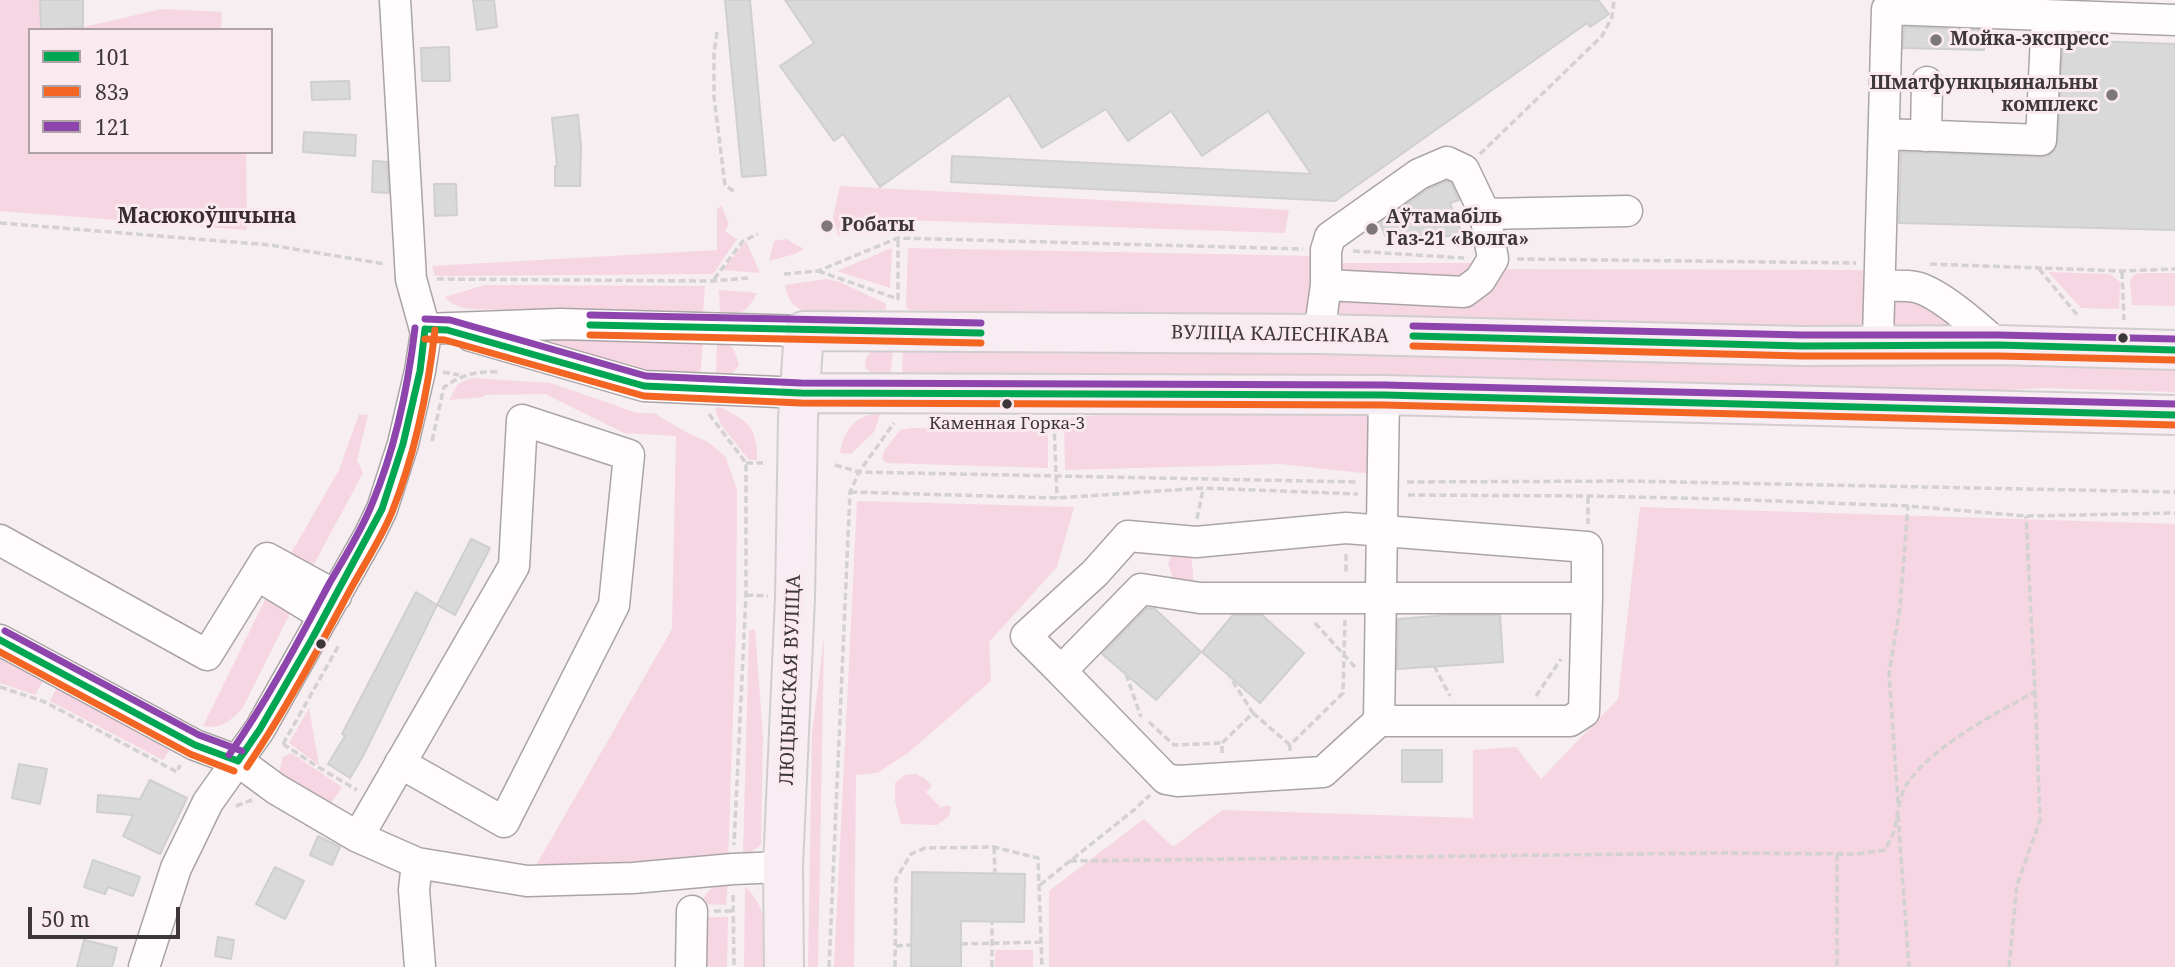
<!DOCTYPE html>
<html>
<head>
<meta charset="utf-8">
<style>
  body { margin:0 }
  #map { position:relative; width:2175px; height:967px; overflow:hidden; background:#f6eef1; font-family:"Noto Serif",serif }
  canvas { display:block }
  .legend { position:absolute; left:28px; top:28px; width:245px; height:126px; box-sizing:border-box; background:#faeaf0; border:2px solid #aea2a7; margin:0; padding:9px 12px; list-style:none; font-size:21px; color:#3d3739 }
  .legend li { display:flex; align-items:center; gap:14px; height:35px }
  .legend b { width:35px; border:2px solid #aea2a7 }
  .scale { position:absolute; left:28px; top:907px; width:152px; height:32px; box-sizing:border-box; border:4px solid #3d3739; border-top:0; padding-left:9px; font-size:21px; line-height:24px; white-space:nowrap; color:#3d3739; -webkit-text-stroke:5px #faeaf0; paint-order:stroke }
</style>
</head>
<body>
<div id="map">
<canvas width="2175" height="967"></canvas>
<ul class="legend">
<li><b style="height:9px;background:#00a651"></b>101</li>
<li><b style="height:9px;background:#f26522"></b>83э</li>
<li><b style="height:9px;background:#8e44ad"></b>121</li>
</ul>
<div class="scale">50 m</div>
</div>
<script>
const context = document.querySelector('canvas').getContext('2d');
context.lineJoin = 'round';
function paint(path, color) { context.fillStyle = color; context.fill(path, 'evenodd'); }
function strokePath(path, color, width, dash) { context.strokeStyle = color; context.lineWidth = width; context.lineCap = dash ? 'butt' : 'round'; context.setLineDash(dash || []); context.stroke(path); }
function drawText(font, color, halo, rows, align = 'center') {
  context.font = font + ' "Noto Serif",serif'; context.lineWidth = 6; context.setLineDash([]); context.textBaseline = 'middle'; context.strokeStyle = halo; context.fillStyle = color; for (const [text, x, y, turn = 0] of rows) {
    context.save(); context.translate(x, y); context.rotate((+turn || 0) * Math.PI / 180); context.textAlign = isNaN(turn) ? turn : align; if (halo) context.strokeText(text, 0, 0); context.fillText(text, 0, 0); context.restore();
  }
}
paint(new Path2D(`
  M0 0H40L41 30H30V152H246L247 230 0 211Z
  M162 9 222 12 221 30H65V27H84Z
  M840 186 1289 210 1285 233 874 219 838 236 833 217Z
  M721 205 729 224 725 231 737 239 713 274 435 276 432 266 717 250V210Z
  M786 239 804 249 795 254 769 261 774 241Z
  M746 241 760 273 722 270Z
  M892 248 890 288 837 271Z
  M908 248 1313 256 1311 313 1307 319 1014 315 910 310 906 307Z
  M1335 263H1479L1469 278 1333 277Z
  M1504 269 1863 270V322L1860 328 1336 317V304L1347 297 1464 301Z
  M2048 272 2110 274 2120 282 2119 309 2081 308Z
  M2142 273H2175V306L2132 305 2130 280 2135 274Z
  M826 279 840 282 886 304V310L806 312C792 306 788 300 785 285Z
  M484 285 705 286 703 314 470 309C459 307 452 305 445 297Z
  M719 290 757 293C748 311 740 317 720 313Z
  M1919 296 1963 331 1888 329 1889 298Z
  M495 337 703 343 700 378 645 376Z
  M717 344 729 345 734 350 739 364C734 374 728 378 716 378Z
  M1161 345 2175 367V392L2044 388 1955 393 902 375 903 349 1077 354Z
  M874 349H893L890 377 871 373 865 367 866 357Z
  M471 378 551 383 637 413H654L686 432 708 442 725 456 737 489 736 627 728 861 530 876 672 629 676 436 624 433 545 394 484 395 483 397 449 400 458 384Z
  M1175 406 1372 412 1371 474 1281 464 1065 470 1064 419Z
  M720 407C748 421 757 426 757 460H749L721 425 715 409Z
  M881 412 874 432 851 454 840 453C845 427 855 417 881 412Z
  M359 414 368 415 357 460 363 473 312 568 286 562 339 470Z
  M912 428 1048 430V468L886 463 882 458 884 451 900 430Z
  M857 501 1074 507 1057 567 989 642 991 681 908 753 877 773 856 775 854 967H834Z
  M1640 507 2175 524V967H1049V891L1144 819 1173 847 1222 810 1473 818V750L1516 747 1541 779 1618 699Z
  M1191 549 1194 590 1176 587 1168 563 1173 553Z
  M270 590 293 607 242 709C230 721 221 730 203 726Z
  M749 630H755L763 737 761 845 743 857Z
  M824 637 818 967H808L812 734Z
  M0 655 43 681 35 695 0 683Z
  M58 685 171 748 163 760 50 701Z
  M309 708 319 765 289 743Z
  M291 753 342 787 332 802 325 806 280 778 279 772 283 757Z
  M916 774 924 778 932 786 926 792 941 808 946 805 951 807 949 816 937 825 901 824 895 801V783L905 775Z
  M728 883 726 905 702 904C704 891 715 884 728 883Z
  M745 887C771 909 763 936 763 967H744Z
  M700 917H728L727 967H700Z
  M995 950H1033V967H995Z`), '#f6d6e3');
const building = new Path2D(`
  M40 0H83V27L41 30Z
  M473 0H494L497 27 477 30Z
  M725 0H750L766 175 742 177Z
  M785 0H1598L1609 14 1590 27 1587 23 1335 201 951 182 952 156 1311 174 1268 111 1202 156 1171 111 1128 141 1106 109 1042 148 1009 95 880 187 843 134 834 141 780 66 814 43Z
  M1904 27 1985 30 1984 50 1903 48Z
  M2063 40 2175 44V230L1899 223 1901 152 2040 157 2048 156 2055 150 2058 141Z
  M449 47 450 81H422L421 48Z
  M349 81 350 99 312 100 311 82Z
  M578 115 581 147 580 186H555V166H557L552 118Z
  M304 132 356 135 355 156 303 152Z
  M373 161 387 162 389 193 372 192Z
  M1447 181 1451 183 1459 200 1450 203 1463 236H1385L1380 223 1428 189Z
  M434 184H456L457 215 435 216Z
  M471 539 490 548 455 615 437 605Z
  M416 592 437 605 363 756 350 778 328 764 345 736 342 734Z
  M1147 608 1155 609 1201 652 1156 700 1102 654Z
  M1233 615H1262L1304 653 1260 703 1202 652Z
  M1448 615H1500L1503 662 1397 669 1398 619Z
  M1402 750H1442V782H1402Z
  M19 764 47 769 40 804 12 798Z
  M150 780 187 798 160 854 123 836 133 815 97 812 98 795 140 799Z
  M318 836 340 847 332 865 310 855Z
  M93 860 140 877 133 896 108 887 105 894 84 887Z
  M275 867 304 881 285 919 256 904Z
  M912 872 1025 874 1024 922 961 921V967H911Z
  M218 937 234 940 231 959 215 956Z
  M84 940 117 948 112 967H77Z`);
paint(building, '#dad9d9');
strokePath(building, '#d0cfcf', 2);
const minor = new Path2D(`
  M1884 134 2041 140 2047 16
  M1926 136 1927 82
  M1326 285V250L1330 237 1419 174 1447 162 1464 170 1485 214
  M1881 286C1891 286 1904 285 1915 287 1938 291 1980 329 1998 345
  M425 329 560 324 804 331
  M1319 334 1326 285 1464 292 1480 280 1493 259 1485 214 1627 211
  M471 336 644 386 801 393
  M1874 345 1878 339 1887 9 2175 20
  M0 540 207 655 267 558 336 596
  M257 575 324 616
  M0 640 195 745 238 761 276 789 358 837 417 863 527 881 633 878 733 869 783 867
  M1061 671 1166 779 1178 781 1323 772 1379 721 1384 395
  M1379 721H1570L1584 712 1587 598H1200L1141 589 1061 671 1026 636 1095 573 1128 536 1196 542 1346 528 1587 547V598
  M358 837 514 566 522 420 629 455 614 605 504 822 400 763
  M417 863 414 890 420 967
  M144 967 176 868 208 802 260 729 370 534 382 509 403 444 420 371 426 333 411 279 395 0
  M691 967 692 911`);
const major = new Path2D(`
  M801 393 1384 395 2175 415
  M784 967 783 867 795 598 798 419 804 331 1319 334 1802 346 1998 345 2175 350`);
strokePath(minor, '#aba4a7', 33);
strokePath(major, '#d1cdcf', 42);
strokePath(new Path2D(`
  M717 32 714 54V97L725 185 736 193
  M1480 154 1602 36 1612 17 1614 0
  M0 223 270 245 385 264
  M1353 251 1464 258
  M1517 259 1856 263
  M1930 264 2122 271 2175 269
  M2039 269 2079 317
  M818 271 898 299V238
  M2122 272 2124 320
  M784 274 818 271 898 238 1303 249
  M437 279 713 281 748 278
  M714 279 743 241 758 234
  M443 372 459 375
  M709 414 746 463V595L734 845
  M1054 423 1057 498
  M432 441 444 387C463 374 477 371 499 372
  M746 463H763
  M835 465 859 472 1358 482
  M1407 482 1628 481 2175 492
  M850 492 1057 498 1203 488 1358 494
  M1408 495 1588 496 1722 499 1908 506 2026 516 2175 513
  M1588 497V524
  M1197 519 1203 489
  M1346 554V574
  M746 595 768 596
  M1315 623 1355 667
  M1434 666 1450 696
  M1126 674 1141 717
  M0 687 45 702 177 772 180 765
  M1536 696 1561 659
  M1253 713 1290 745
  M1149 722 1174 745 1222 743
  M283 744 339 645
  M283 744 318 767 357 790
  M1290 751V745L1343 693 1345 620
  M1222 753V743L1253 713 1230 677
  M1898 803 1889 673 1900 607 1908 506
  M236 806 252 800
  M1898 815 1909 967
  M994 847 995 873
  M1837 854V967
  M1070 861 1718 853 1857 854 1885 850C1888 844 1892 837 1894 831 1898 815 1898 798 1907 784 1930 748 1997 712 2035 692L2026 516
  M1040 885 1134 810 1150 795
  M733 895 734 967
  M714 911H733
  M961 944 1042 942
  M896 946 911 945
  M829 967 850 492 859 472 894 423
  M895 967 896 879 911 854 925 848 994 847 1038 858 1042 967
  M992 967V921
  M2009 967 2017 885 2040 820 2035 692`), '#d3d1d2', 3.5, [7, 3.5]);
strokePath(minor, '#fefcfd', 30);
strokePath(major, '#f7edf2', 38);
strokePath(new Path2D(`
  M590 325 981 333
  M425 329 447 330 644 386 801 393 1384 395 2175 415
  M1413 336 1802 346 1998 345 2175 350
  M0 640 195 745 238 761
  M238 761 260 729 312 639 382 509 403 444 420 371 425 329`), '#00a651', 7);
strokePath(new Path2D(`
  M590 335 981 343
  M425 339 445 340 644 396 801 403 1384 405 2175 425
  M1413 346 1802 356H1998L2175 360
  M0 652 190 754 234 771
  M247 767C285 711 317 651 349 592 363 566 381 539 392 512 415 454 428 391 435 330`), '#f26522', 7);
strokePath(new Path2D(`
  M590 315 981 323
  M425 319 450 320 646 376 801 383 1384 385 2175 404
  M1413 326 1802 335H1998L2175 339
  M5 631 199 735 242 751
  M229 755C267 701 298 642 329 584 344 558 361 532 372 504 395 449 408 387 415 328`), '#8e44ad', 7);
for (const [x, y, r, color] of [
  [1936,40,7,"#7e7779"],
  [2112,95,7,"#7e7779"],
  [827,226,7,"#7e7779"],
  [1372,229,7,"#7e7779"],
  [2123,338,6,"#3d3739"],
  [1007,404,6,"#3d3739"],
  [321,644,6,"#3d3739"]
]) { const dot = new Path2D(); dot.arc(x, y, r, 0, 2 * Math.PI); context.fillStyle = color; context.fill(dot); strokePath(dot, '#faeaf0', 2.5); }
drawText('17px', '#3d3739', '#faeaf0', [
  ["Каменная Горка-3",1007,424]
]);
drawText('bold 19px', '#3d3739', '#faeaf0', [
  ["Мойка-экспресс",1950,40],
  ["Шматфункцыянальны",2098,84,"right"],
  ["комплекс",2098,106,"right"],
  ["Аўтамабіль",1386,218],
  ["Газ-21 «Волга»",1386,240],
  ["Робаты",841,226]
], 'left');
drawText('19px', '#3d3739', '#faeaf0', [
  ["ВУЛІЦА КАЛЕСНІКАВА",1280,335,1],
  ["ЛЮЦЫНСКАЯ ВУЛІЦА",791,680,-88]
]);
drawText('bold 21px', '#362b2f', '#faeaf0', [
  ["Масюкоўшчына",207,217]
]);
</script>
</body>
</html>
